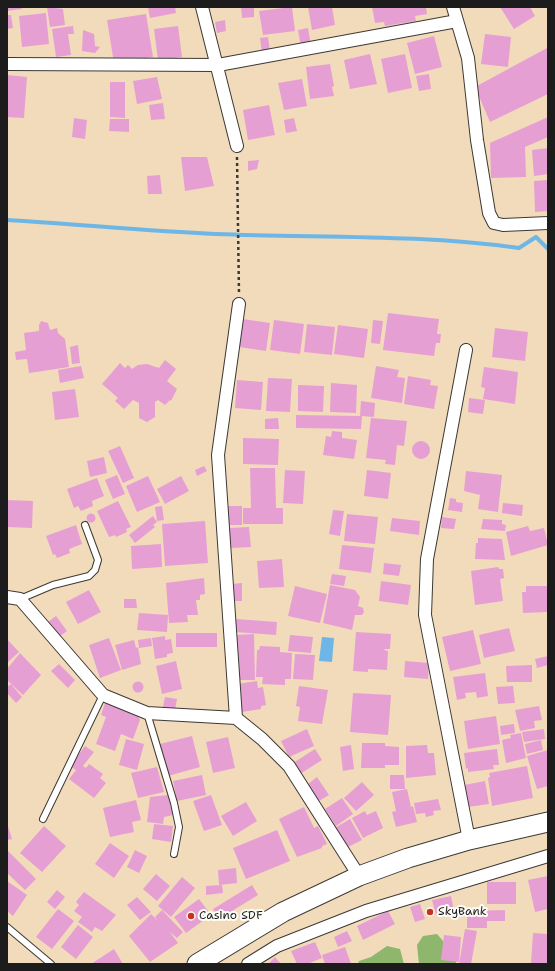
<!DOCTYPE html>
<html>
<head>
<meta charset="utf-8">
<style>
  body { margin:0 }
  #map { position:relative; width:555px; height:971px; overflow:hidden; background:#f2dbbb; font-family:"Shantell Sans",sans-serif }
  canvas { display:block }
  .frame { position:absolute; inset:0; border:8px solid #1c1c1c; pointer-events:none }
</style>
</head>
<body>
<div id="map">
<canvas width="555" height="971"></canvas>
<div class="frame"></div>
</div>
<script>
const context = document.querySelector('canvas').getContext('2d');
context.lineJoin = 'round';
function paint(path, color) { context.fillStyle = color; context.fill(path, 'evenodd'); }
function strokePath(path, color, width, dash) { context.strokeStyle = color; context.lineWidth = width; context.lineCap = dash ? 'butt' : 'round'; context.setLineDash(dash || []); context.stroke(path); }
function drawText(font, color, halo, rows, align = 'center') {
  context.font = font + ' "Shantell Sans",sans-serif'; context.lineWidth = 4; context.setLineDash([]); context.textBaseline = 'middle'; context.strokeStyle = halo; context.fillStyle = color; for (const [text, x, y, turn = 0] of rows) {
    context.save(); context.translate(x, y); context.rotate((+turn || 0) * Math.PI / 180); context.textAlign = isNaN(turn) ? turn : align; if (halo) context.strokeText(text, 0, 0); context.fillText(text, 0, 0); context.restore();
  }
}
paint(new Path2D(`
  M437 934 456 956V964H419L417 945 423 936Z
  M387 946 400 949 404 964H358L359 961 371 957Z`), '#8eb66c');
paint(new Path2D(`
  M322 637 334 638 332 662 319 661Z`), '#6db6e5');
strokePath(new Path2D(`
  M7 220C77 224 146 231 216 234 317 238 418 234 519 248L536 237 548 249`), '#6db6e5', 4);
paint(new Path2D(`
  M7 7H21L22 9 7 11Z
  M47 7 63 9 65 25 50 27Z
  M148 7H175L176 13 150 18Z
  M241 7H254V17L242 18Z
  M292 7 295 31 263 35 259 11Z
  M308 7H332L335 25 312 30Z
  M372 7H426L427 14 415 16 416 21 385 26 384 22 375 23Z
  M500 7H530L535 16 514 29Z
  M46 13 49 44 22 47 19 16Z
  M146 14 153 57 114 63 107 20Z
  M7 15H11L13 28 7 29Z
  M225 20 226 31 217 33 215 22Z
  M73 26 74 34H68L71 55 56 57 52 29Z
  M178 26 182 57 158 60 154 29Z
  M308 28 311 46 301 47 298 30Z
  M83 30 94 34 95 46 100 47 95 53 82 51Z
  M485 34 511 37 508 67 481 64Z
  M434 36 442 67 415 74 407 43Z
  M268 37 270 52 262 53 260 38Z
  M547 48 548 94 490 122 475 87Z
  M370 54 377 84 350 89 344 60Z
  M405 54 412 88 388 93 381 59Z
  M330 64 334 86 332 87 334 96 310 99 306 67Z
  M429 74 431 89 419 91 416 76Z
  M7 75 27 77 24 118 7 117Z
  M157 77 162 99 137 104 133 81Z
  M302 79 307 106 284 110 278 83Z
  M110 82H125V118L110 117Z
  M163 103 165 119 151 120 149 105Z
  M269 105 275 135 248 140 243 110Z
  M548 117V137L525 147 526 177 491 178 490 143Z
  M74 118 87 120 85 139 72 137Z
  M294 118 297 131 286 133 284 120Z
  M110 119H129V132L109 131Z
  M548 148V174L534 176 532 150Z
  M181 157H207L214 186 185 191Z
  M259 160 257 169 248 171V161Z
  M160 175 162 194H148L147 176Z
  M548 180V211L535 212 534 181Z
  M388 313 439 319 437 334H441L440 343H436L434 356 383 350Z
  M243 319 270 323 266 351 239 347Z
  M274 320 304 324 300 354 270 350Z
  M373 320 383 321 380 344 371 343Z
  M41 321 48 323 50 330 57 328 58 333 65 339 69 367 29 373 27 359 16 360 15 352 26 350 24 333 39 331V325Z
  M307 324 335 327 332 355 304 352Z
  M338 325 368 329 364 358 334 354Z
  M495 328 528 332 525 361 492 357Z
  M78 345 80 363 72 364 70 347Z
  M165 360 176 369 167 381 177 389 171 401 170 400 165 405 158 400 155 402V417L147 422 139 418V403L133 400 124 409 115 401 118 398 102 384 120 363 125 368 128 365 132 369 138 365 147 364 159 368Z
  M81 366 84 378 60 383 58 370Z
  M376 366 399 370 397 377 405 378 402 403 371 398Z
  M484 367 518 372 515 404 483 399 485 388 481 387Z
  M408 376 431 380 430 385 438 386 434 409 404 404Z
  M268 378 292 379 290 412 266 411Z
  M237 380 263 382 261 410 235 408Z
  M331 383 357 385 356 413 330 412Z
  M298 385 324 386 323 412 298 411Z
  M75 389 79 417 55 420 52 392Z
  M469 398 485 400 483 414 468 412Z
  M361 401 375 403 374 417 362 416 361 429 296 428V415L360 416Z
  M278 418 279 429H265V419Z
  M371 418 407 421 404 446 397 445 395 465 385 464 386 460 366 458Z
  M332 431 342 432V438L357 440 354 459 323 455 326 436 331 437Z
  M243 438 279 439 278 465 243 464Z
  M412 450a9 9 0 1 1 18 0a9 9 0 1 1-18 0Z
  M120 446 134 478 123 483 108 451Z
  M104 457 107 473 90 477 87 461Z
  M204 466 207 471 197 476 195 470Z
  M250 468H275L276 508H283V524H243V508H251Z
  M285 470 305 471 303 504 283 503Z
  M367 470 391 473 388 499 364 496Z
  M466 471 502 475 498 512 478 509 480 495 464 491Z
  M117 475 125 494 113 499 105 480Z
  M148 476 160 502 137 512 126 486Z
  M181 476 189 491 165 504 157 489Z
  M97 478 104 496 92 501 93 506 81 511 78 506 74 508 67 489Z
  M450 498 456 499V502L463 503 462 512 448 510Z
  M7 500 33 501 32 528 7 527Z
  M118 501 131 527 126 529 127 532 116 537 115 535 109 537 97 511Z
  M503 503 523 505 522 516 502 513Z
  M162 506 164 520 157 521 155 507Z
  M225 506H242V525H226Z
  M333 510 344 511 340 536 329 534Z
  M86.5 518a4.5 4.5 0 1 1 9 0a4.5 4.5 0 1 1-9 0Z
  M347 514 378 517 375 544 344 541Z
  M153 516 157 522 153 525 155 527 135 543 129 535Z
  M442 517 456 519 454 529 441 528Z
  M392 518 420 521 419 535 390 531Z
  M483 519 502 520V524L506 525 505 531 481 529Z
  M205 521 208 563 165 566 162 524Z
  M76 525 82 544 69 549 70 553 57 558 55 554 53 555 46 536Z
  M528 526 530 531 544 528 548 545 511 556 506 532Z
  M249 527 251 547 230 548 229 528Z
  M478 538 502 539 505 560 475 559 476 543H478Z
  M161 544 162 567 132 569 131 546Z
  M342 545 374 548 371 573 339 569Z
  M282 559 284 587 259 588 257 561Z
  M384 563 401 565 399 576 383 574Z
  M498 567 499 569H503L504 578 500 579 503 601 475 605 471 571Z
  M332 574 346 576 344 586 330 584Z
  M204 578 205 594 200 595V600H196L198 615H187L188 622 169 623 166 583Z
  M381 581 411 585 408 605 379 601Z
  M242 583V601H232V584Z
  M330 585 355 590 360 597 358 606 363 608 364 612 362 615H355L352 630 323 623Z
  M295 586 327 594 320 623 288 616Z
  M526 586H548V612L523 613 522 592H526Z
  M89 590 101 612 78 624 66 602Z
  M124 599H136L137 608H124Z
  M139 613 168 615 167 632 137 630Z
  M56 616 67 631 59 637 48 622Z
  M236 619 277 622 276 635 235 632Z
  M509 628 515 651 484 658 479 635Z
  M473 630 481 664 450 671 442 637Z
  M356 632 391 634 390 649H385L384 650 388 651 387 670 368 669V672L353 671Z
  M176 633H217V647H176Z
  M254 634 255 680H236V635Z
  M290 635 313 637 311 653 288 651Z
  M165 636V640L171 639 173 653 167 654V657L155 659 152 638Z
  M109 638 121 670 100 678 89 645Z
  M151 638 152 646 139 648 138 640Z
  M7 639 19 652 7 663Z
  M134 640 136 648 138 647 141 664 122 670 115 645Z
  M260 646 280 647V652L292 653 291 679H285V685L262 684 263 677H256L257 650H259Z
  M20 653 41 675 23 695 7 680V669Z
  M295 654 315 655 313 680 293 679Z
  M548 656V665L537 668 535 659Z
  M176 661 182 689 162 694 156 666Z
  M405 661 429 663 428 679 404 677Z
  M59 664 75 680 68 688 51 671Z
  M532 665V682H507L506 666Z
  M485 673 488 696 477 698 476 692 465 693 466 698 457 700 453 677Z
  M257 681 258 688 263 687 266 705 261 706V709L242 712 237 684Z
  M132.5 687a5.5 5.5 0 1 1 11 0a5.5 5.5 0 1 1-11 0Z
  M11 684 22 697 16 703 7 693V687Z
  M299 686 328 690 322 724 298 721 300 707 296 706Z
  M513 686 515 703 498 704 496 687Z
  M353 693 391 695 388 735 350 732Z
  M165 697 177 699 175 710 163 707Z
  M105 703 138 715 140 720 133 739 121 734 115 751 96 744 106 717 101 715Z
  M539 706 542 720 534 721 535 728 520 731 515 710Z
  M496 716 500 744 468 749 464 721Z
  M514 724 515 733 501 735 500 726Z
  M307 729 314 746 289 757 281 741Z
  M544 729 545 739 524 742 522 732Z
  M521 733 526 758 506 763 502 740 511 738 510 735Z
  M192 736 200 767 168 776 160 744Z
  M228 737 235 768 213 773 206 742Z
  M126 739 144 744 137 770 119 765Z
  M541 740 543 750 527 754 525 744Z
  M362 743H385V746L399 747V765H385V768H361Z
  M351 745 354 769 343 771 340 747Z
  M427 745 428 753H434L436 775 406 778V746Z
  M85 746 94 752 83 766 86 768 89 764 103 774 100 778 106 783 94 798 69 779 76 770 70 766Z
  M315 749 322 760 300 774 293 763Z
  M497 749 499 765H493L494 769 468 772V768L466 769 464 753Z
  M548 750V786L537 789 527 756Z
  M527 766 533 798 492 806 488 778 490 777 489 773Z
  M157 767 164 792 138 798 131 773Z
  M202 775 206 795 177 801 173 781Z
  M390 775H404L405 789H390Z
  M317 777 329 795 319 801 308 784Z
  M485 781 489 804 468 807 464 785Z
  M362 782 374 795 356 811 344 798Z
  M407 789 411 807 413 806 417 822 396 827 392 812 396 811 392 792Z
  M168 795 173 815 164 817 163 824 147 822 150 797Z
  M211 795 222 825 204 831 193 801Z
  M342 798 353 814 336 826 325 809Z
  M438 799 441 810 433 811 434 815 426 817 425 813 416 814 414 803Z
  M136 800 141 820 132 822 134 832 110 837 103 808Z
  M246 802 257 821 233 836 221 816Z
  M304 807 314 828 318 826 327 844 322 846V848L297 857 279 819Z
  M365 811 367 815 376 811 383 828 363 838 352 818Z
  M350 819 362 840 344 849 333 829Z
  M7 823 12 839 7 840Z
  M154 824 173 826 171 842 152 839Z
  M44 826 66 846 42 872 20 853Z
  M277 830 290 861 246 879 233 848Z
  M110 843 129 856 114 878 95 864Z
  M135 850 147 856 139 873 127 867Z
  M8 851 36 879 25 890 7 873Z
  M236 868 237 883 219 885 218 870Z
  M156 874 170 886 157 901 143 889Z
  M548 876V909L535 912 528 880Z
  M182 877 195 888 171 917 158 906Z
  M7 881 27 895 13 916 7 911Z
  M487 882H516V904H487Z
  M222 885 223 893 206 895V886Z
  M252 885 258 895 219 919 213 909Z
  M57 890 65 897 55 909 47 902Z
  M84 892 116 915 102 931 95 927 92 932 78 922 82 917 74 911 79 905 76 902Z
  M451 896 454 911 436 915 432 900Z
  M137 897 151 912 140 920 127 905Z
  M199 899 211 915 186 933 174 917Z
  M420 904 425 919 415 922 410 907Z
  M58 909 74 921 52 949 36 937Z
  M162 910 183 932 177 938 170 932 178 943 150 962 129 936 151 914 158 921 155 917Z
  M505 910V921H487V928H467V911Z
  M388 911 395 924 363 940 357 926Z
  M78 925 93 937 76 959 61 947Z
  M465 929 477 931 471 964H459Z
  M347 931 352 941 338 947 334 937Z
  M533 933 548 934V964L531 963Z
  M444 935 461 937 459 962 441 960Z
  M315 942 322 958 307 964H297L291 951Z
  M345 947 351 964H325L322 955Z
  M114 949 123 964H91Z
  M275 957 281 964H268Z`), '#e69fd3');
const service = new Path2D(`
  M20 599 53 585 89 576 95 570 98 560 85 525
  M147 713 174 803 179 827 174 854
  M43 819 103 695
  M7 927 51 964`);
const minor = new Path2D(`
  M202 7 237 146
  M453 7 468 58 477 140 489 213 494 223 503 225 548 223
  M7 64 218 65 457 21
  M466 350 427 559 425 615 469 840
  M7 597 20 599 103 695 147 713 236 718 262 739 289 766 359 876
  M236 718 218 455 239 304
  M248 964 277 946 366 911 548 856`);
const primary = new Path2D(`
  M197 964 283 912 359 876 408 858 469 840 548 822`);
strokePath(service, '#3c3934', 8);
strokePath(minor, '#3c3934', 14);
strokePath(primary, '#3c3934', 21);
strokePath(new Path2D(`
  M237 157 239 294`), '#3c3934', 2.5, [3, 3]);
strokePath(service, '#fff', 6);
strokePath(minor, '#fff', 12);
strokePath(primary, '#fff', 19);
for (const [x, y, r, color] of [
  [430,912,4,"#c8321e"],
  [191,916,4,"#c8321e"]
]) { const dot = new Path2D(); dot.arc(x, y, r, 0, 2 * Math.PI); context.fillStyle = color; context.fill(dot); strokePath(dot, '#fdfcf7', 1.5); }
drawText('12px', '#1c1c1c', '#fdfcf7', [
  ["SkyBank",438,912],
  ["Casino SDF",199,916]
], 'left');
</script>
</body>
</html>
